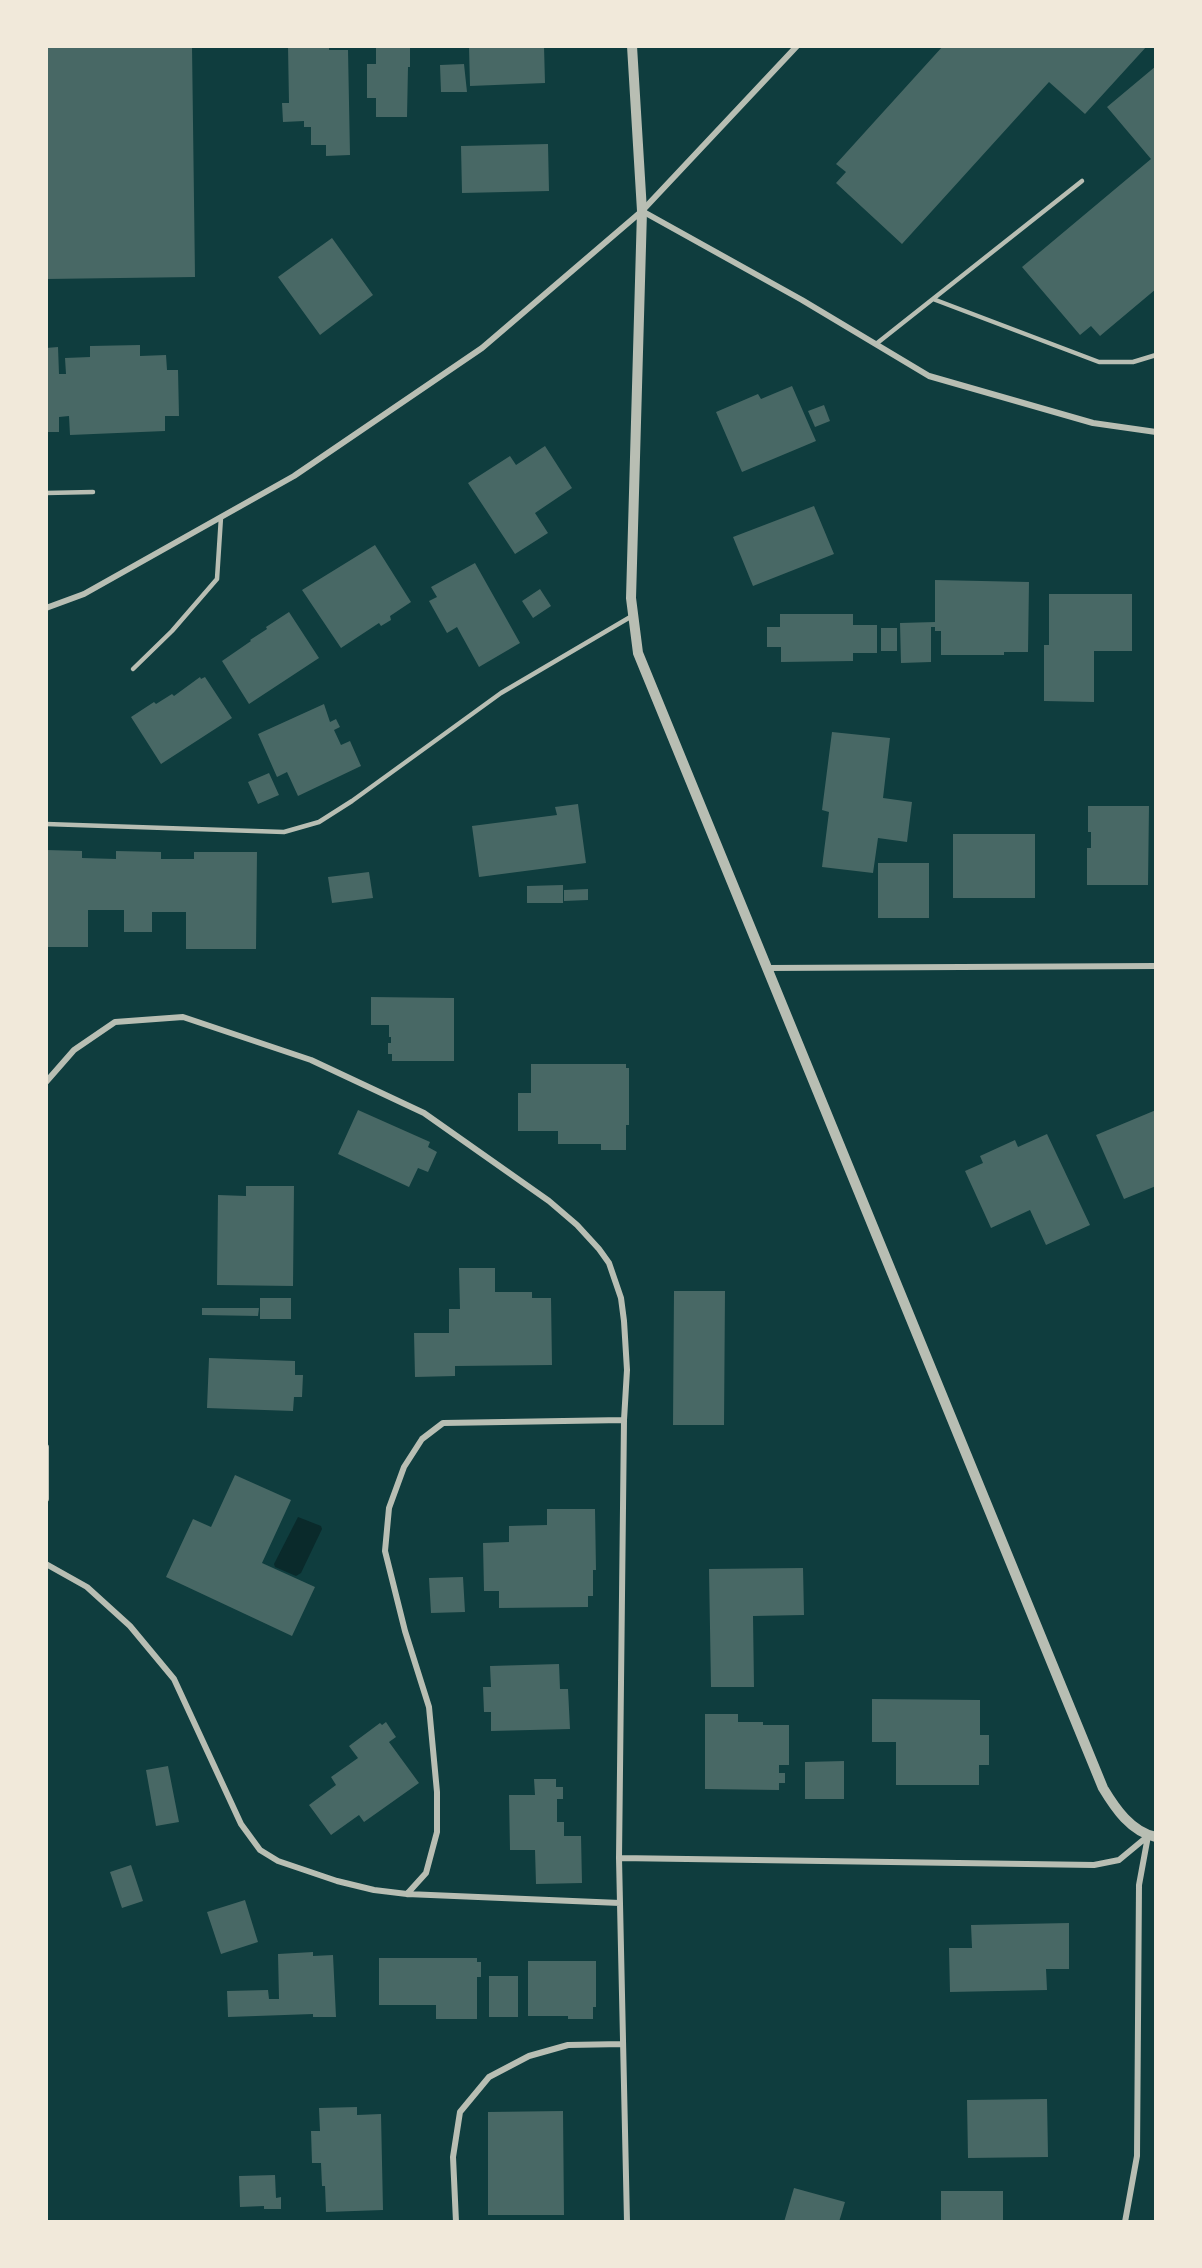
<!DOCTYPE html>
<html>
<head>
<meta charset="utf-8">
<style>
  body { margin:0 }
  #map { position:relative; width:1202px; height:2268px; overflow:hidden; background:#0f3d3e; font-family:Arial,sans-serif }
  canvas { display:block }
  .frame { position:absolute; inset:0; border:48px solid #f1e9da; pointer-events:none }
</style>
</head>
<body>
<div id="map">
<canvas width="1202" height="2268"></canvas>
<div class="frame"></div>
</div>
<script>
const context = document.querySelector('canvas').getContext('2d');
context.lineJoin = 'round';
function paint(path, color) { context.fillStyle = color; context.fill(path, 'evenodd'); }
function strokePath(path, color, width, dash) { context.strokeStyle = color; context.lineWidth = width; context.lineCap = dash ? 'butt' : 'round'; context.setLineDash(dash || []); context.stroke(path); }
paint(new Path2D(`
  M298 1517 321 1526 322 1529 301 1573 296 1576 275 1567 274 1564Z`), '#0a2a2b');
paint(new Path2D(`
  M46 46H192L195 277 46 279Z
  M288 46H329V50H348L350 155 326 156V145H311V127H304V121L283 122 282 103H289Z
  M376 46H410V67H408L407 117H376V98H367V64H376Z
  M469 46H544L545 83 470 86Z
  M943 46H1147L1085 114 1049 82 902 244 836 183 846 172 836 164Z
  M464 64 467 92H441L440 65Z
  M1156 66V289L1100 336 1091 326 1080 335 1022 267 1151 159 1107 107Z
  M548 144 549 191 462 193 461 146Z
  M332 238 373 295 320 335 278 277Z
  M140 345V356L166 355 167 370H178L179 416H165V431L70 435 69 416 59 417V432H46V348L58 347 59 374H66L65 358 90 357V346Z
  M792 386 816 441 742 472 716 412 758 394 761 399Z
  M824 405 830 421 815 427 808 411Z
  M545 446 572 488 535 513 548 533 515 554 468 483 510 456 516 465Z
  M814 506 834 554 753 586 733 537Z
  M375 545 411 602 390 616 391 620 381 626 379 623 341 648 302 590Z
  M475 563 520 643 479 667 457 627 447 633 429 601 437 597 431 587Z
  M935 580 1029 582 1028 652H1004V655H941V631H935V627H931V662L901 663 900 623 935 622Z
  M540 589 551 606 533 618 522 601Z
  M1049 594H1132V651H1094V702L1044 701V645H1049Z
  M289 612 319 658 249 704 222 661 251 641 250 640 267 629 266 627Z
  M780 614H853V625H877V653H853V661L781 662V647H767V627H780Z
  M881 628H897V651H881Z
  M200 677 201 679 205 677 232 718 161 764 131 717 154 702 156 704 172 694 174 696Z
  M324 704 330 722 336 719 340 727 334 730 341 745 350 741 361 766 298 796 287 772 277 777 258 734Z
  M832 732 890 738 883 798 912 802 907 842 878 838 873 873 822 867 829 812 822 810Z
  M269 773 279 795 258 804 248 782Z
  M578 804 586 863 479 877 472 826 557 815 555 807Z
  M1088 806H1149L1148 885H1087V848H1091V832H1088Z
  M953 834H1035V898H953Z
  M46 850 82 851V858L116 859V851L161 852V859H194V852H257L256 949H186V912H152V932H124V910H88V947H46Z
  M878 863H929V918H878Z
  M369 872 373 898 332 903 328 877Z
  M563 885V903H527V886Z
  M588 889V900L564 901V890Z
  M371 997 454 998V1061H392V1054H388V1043H391V1037H389V1025H371Z
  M531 1064H626V1068H629V1125H626V1150H601V1144H558V1131H518V1093H531Z
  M358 1110 430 1142 428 1147 437 1152 428 1172 418 1168 409 1187 338 1154Z
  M1156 1110V1186L1124 1199 1096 1135Z
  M1047 1134 1090 1225 1046 1245 1030 1210 991 1228 965 1171 983 1163 980 1156 1015 1140 1018 1147Z
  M246 1186H294L293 1286 217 1285 218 1195 246 1196Z
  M459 1268H495V1292H532V1298H551L552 1365 455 1366V1376L415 1377 414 1333H449V1309H460Z
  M674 1291H725L724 1425H673Z
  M260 1298H291V1319H260Z
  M202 1308H259L258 1316 202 1315Z
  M209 1358 295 1361V1375H303L302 1397H294L293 1411 207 1408Z
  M235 1475 291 1500 262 1563 315 1587 292 1636 166 1577 193 1519 211 1527Z
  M547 1509H595L596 1570H593V1596H588V1607L499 1608V1591H484L483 1543 509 1542V1526L547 1525Z
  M803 1568 804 1615 753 1616 754 1687H711L709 1569Z
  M463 1577 465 1612 431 1613 429 1578Z
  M559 1664 560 1689H568L570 1729 491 1731V1712H484L483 1687H491L490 1666Z
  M872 1699 980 1700V1735H989V1765H979V1785H896V1742H872Z
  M705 1714H738V1722H763V1725H789V1765H779V1773H785V1783H779V1790L705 1789Z
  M386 1722 396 1737 389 1742 419 1783 364 1822 359 1815 331 1835 309 1805 336 1785 331 1777 358 1758 349 1746 380 1723 382 1725Z
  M844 1761V1799H805V1762Z
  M168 1766 179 1822 156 1826 146 1770Z
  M534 1779H556V1787H563V1799H557V1822H564V1836H581L582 1883 536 1884 535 1850H510L509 1795H535Z
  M131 1865 143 1901 122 1908 110 1872Z
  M245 1900 258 1942 221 1954 207 1912Z
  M1069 1923V1969H1046L1047 1990 950 1992 949 1948H972L971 1925Z
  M313 1952V1956L333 1955 336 2017H313V2014L228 2017 227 1991 268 1990 269 1999H279L278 1954Z
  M379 1958H477V1962H481V1977H477V2019H436V2005H379Z
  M528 1961H596V2007H593V2019H568V2016H528Z
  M489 1976H518V2017H489Z
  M1047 2099 1048 2157 968 2158 967 2100Z
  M357 2107V2115L381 2114 383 2210 326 2212 325 2186H322L321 2163H312L311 2131H320L319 2108Z
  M563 2111 564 2215H488V2112Z
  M275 2175 276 2198 281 2197V2209H264V2206L240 2207 239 2176Z
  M794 2188 845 2202 839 2222H784Z
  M941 2191H1003V2222H941Z`), '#486865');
strokePath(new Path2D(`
  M933 299 1099 362H1133L1156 355
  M876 344 1082 181
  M46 493 93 492
  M133 669 172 631 217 579 221 517
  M46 824 284 832 319 822 352 801 501 693 632 616`), '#b8beb3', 4.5);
strokePath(new Path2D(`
  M642 211 802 300 929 376 1093 423 1156 432
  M46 608 84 594 294 476 482 348 642 211 797 46
  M767 968 1156 966
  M46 1082 74 1050 115 1022 183 1017 311 1060 424 1113 549 1201 577 1225 599 1249 609 1263 621 1298 624 1321 627 1370 624 1420 619 1858 627 2222
  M46 1447V1499
  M46 1564 87 1587 130 1626 174 1679 241 1824 260 1850 278 1861 337 1881 374 1890 407 1894 620 1903
  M619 1858 1094 1865 1119 1860 1148 1836
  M407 1894 426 1873 437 1832V1792L429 1707 405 1631 385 1551 389 1508 404 1467 422 1439 443 1423 624 1420
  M456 2222 453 2157 460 2112 489 2077 529 2056 568 2045 623 2044
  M1125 2222 1137 2156 1139 1885 1148 1836`), '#b8beb3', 6);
strokePath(new Path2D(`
  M632 46 642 211 631 598 638 653 1103 1788C1115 1808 1131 1832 1156 1837`), '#b8beb3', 10);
</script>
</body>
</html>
